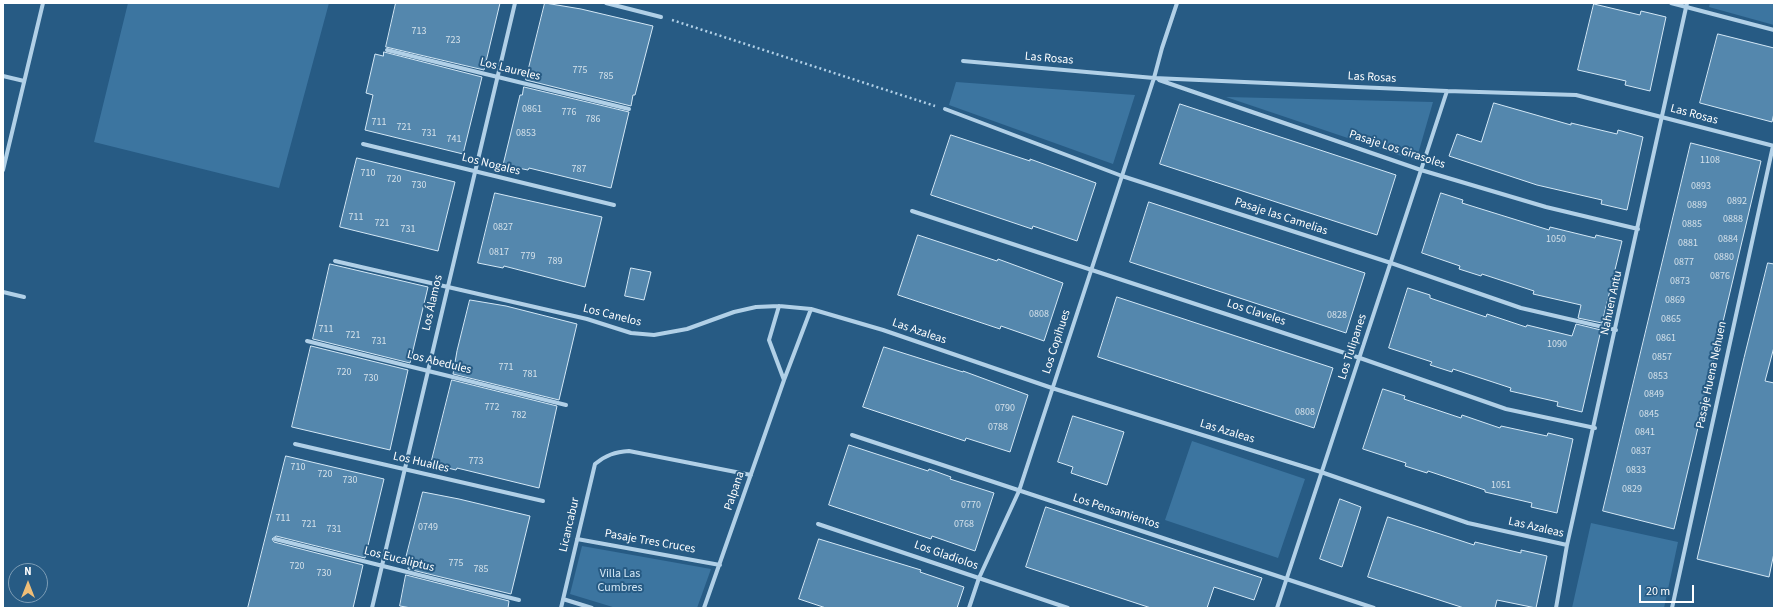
<!DOCTYPE html>
<html>
<head>
<meta charset="utf-8">
<style>
  body { margin:0 }
  #map { position:relative; width:1777px; height:611px; overflow:hidden; background:#275b84; font-family:"Source Sans 3",sans-serif }
  canvas { display:block }
  .frame { position:absolute; inset:0; border:4px solid #fff; pointer-events:none }
  .north { position:absolute; left:8px; top:563px; width:40px; height:40px; box-sizing:border-box; background:#275b84; border:1px solid #7d9db5; border-radius:50%; rotate:0deg; font-size:11px; font-weight:700; line-height:16px; text-align:center; color:#fff }
  .north::after { content:''; display:block; margin:auto; width:14px; height:18px; background:#efbe77; clip-path:polygon(50% 0,100% 100%,50% 72%,0 100%) }
  .scale { position:absolute; left:1639px; top:585px; width:55px; height:18px; box-sizing:border-box; border:2px solid #fff; border-top:0; padding-left:5px; font-size:12px; line-height:14px; white-space:nowrap; color:#fff; -webkit-text-stroke:3px #275b84; paint-order:stroke }
</style>
</head>
<body>
<div id="map">
<canvas width="1777" height="611"></canvas>
<div class="frame"></div>
<div class="north">N</div>
<div class="scale">20 m</div>
</div>
<script>
const context = document.querySelector('canvas').getContext('2d');
context.lineJoin = 'round';
function paint(path, color) { context.fillStyle = color; context.fill(path, 'evenodd'); }
function strokePath(path, color, width, dash) { context.strokeStyle = color; context.lineWidth = width; context.lineCap = dash ? 'butt' : 'round'; context.setLineDash(dash || []); context.stroke(path); }
function drawText(font, color, halo, rows, align = 'center') {
  context.font = font + ' "Source Sans 3",sans-serif'; context.lineWidth = 4; context.setLineDash([]); context.textBaseline = 'middle'; context.strokeStyle = halo; context.fillStyle = color; for (const [text, x, y, turn = 0] of rows) {
    context.save(); context.translate(x, y); context.rotate((+turn || 0) * Math.PI / 180); context.textAlign = isNaN(turn) ? turn : align; if (halo) context.strokeText(text, 0, 0); context.fillText(text, 0, 0); context.restore();
  }
}
paint(new Path2D(`
  M128 3H329L279 188 94 142Z
  M1710 3H1774V25L1709 7Z
  M956 82 1135 95 1113 164 949 105Z
  M1226 97 1433 102 1416 161Z
  M1192 441 1305 479 1278 558 1165 520Z
  M1591 523 1678 542 1664 608H1572Z
  M582 546 711 569 697 608H616L570 594Z`), '#3c75a0');
const building = new Path2D(`
  M396 3H500L484 70 386 47Z
  M545 3 581 9 653 26 635 95H633L631 106 526 80Z
  M1594 4 1640 15 1641 11 1666 17 1650 91 1625 85 1626 81 1578 70Z
  M1718 34 1774 48V113L1772 122 1700 103Z
  M384 52 482 77 463 154 365 130 373 95 366 93 375 54 383 56Z
  M524 87 629 112 611 188 529 168 528 170 503 165 520 95H522Z
  M1494 103 1571 125V123L1617 134 1618 130 1643 137 1627 210 1601 204 1602 200 1537 185 1449 156 1457 134 1481 142Z
  M1180 104 1396 175 1377 235 1160 164Z
  M951 135 1030 161V159L1096 183 1077 241 1033 226 1032 229 931 195Z
  M1691 143 1761 161 1674 529 1603 511Z
  M357 158 455 182 438 251 340 227Z
  M495 193 602 217 585 287 504 266 503 268 478 263Z
  M1441 193 1463 200 1462 203 1549 230 1550 227 1595 238 1596 235 1622 241 1602 323 1578 318 1581 305 1533 294 1534 291 1482 274 1481 276 1459 269 1460 266 1422 253Z
  M1149 202 1365 273 1346 333 1130 262Z
  M918 235 997 261 998 259 1063 283 1044 341 1001 326 1000 329 898 295Z
  M1768 263 1774 264V347L1765 381 1774 383V553L1769 577 1697 559 1744 358Z
  M330 264 428 287 410 363 313 339Z
  M631 268 651 272 644 300 625 296Z
  M1408 288 1430 295V298L1486 317 1487 314 1526 327 1527 325 1572 336 1576 324 1601 330 1582 412 1557 406 1558 402 1510 391 1511 388 1453 369 1452 372 1430 365 1432 362 1389 348Z
  M1117 297 1333 368 1314 428 1098 357Z
  M470 300 506 306 577 324 559 400 453 374 457 351Z
  M311 346 408 370 390 450 292 427Z
  M884 347 963 372V371L1028 395 1010 452 966 438 965 441 863 407Z
  M452 380 557 406 539 488 457 468 456 470 431 464Z
  M1383 389 1405 396 1404 399 1461 418 1462 415 1500 428 1501 426 1547 436 1548 433 1573 439 1557 513 1531 507 1532 503 1485 492V490L1428 471 1427 473 1405 466 1406 463 1363 449Z
  M1073 416 1124 432 1107 485 1071 473 1073 467 1058 462Z
  M849 445 928 471 929 469 951 477 950 479 994 493 975 551 932 536 931 539 829 505Z
  M286 456 384 479 365 558 276 536 272 539 274 542 363 565 353 608H248Z
  M423 492 459 499 530 516 511 594 408 569 409 562H405Z
  M1340 499 1361 507 1342 567 1320 559Z
  M1046 507 1262 578 1254 600 1214 587 1207 608H1151L1026 567Z
  M1388 517 1474 545 1475 542 1521 553V550L1547 556 1536 608 1497 600 1495 608H1464L1368 577Z
  M819 539 921 570 920 572 964 587 957 608H826L799 599Z
  M406 575 509 601 508 608H411L400 606Z`);
paint(building, '#5487ad');
strokePath(building, '#d4e8f6', 1);
strokePath(new Path2D(`
  M672 20 935 106`), '#b1d0e7', 2.5, [2, 3]);
strokePath(new Path2D(`
  M606 3 661 17
  M1671 3 1774 30
  M387 50 629 109
  M963 61 1154 78 1447 91 1576 95 1774 146
  M3 76 24 81
  M1159 80 1421 170 1546 207 1638 229
  M945 109 1122 176 1391 263 1521 308 1616 330
  M363 144 614 205
  M3 170 43 3
  M912 211 1360 358 1506 409 1595 428
  M335 261 587 319 631 333 654 335 687 329 734 312 756 307 779 306 811 309 883 330 1052 388 1321 472 1468 523 1567 545
  M3 292 24 297
  M779 306 769 340 784 380
  M307 341 566 405
  M852 435 1374 608
  M295 444 543 501
  M818 524 1068 608
  M275 539 519 600
  M577 539 720 565
  M563 599 592 608
  M372 608 515 3
  M561 608 595 464C606 455 615 452 629 451L751 475
  M704 608 784 380 811 309
  M969 608 979 578 1019 491 1154 78 1162 48 1177 3
  M1277 608 1447 91
  M1556 608 1567 545 1687 3
  M1672 608 1773 146`), '#b1d0e7', 4);
drawText('10px', '#d4e1ea', null, [
  ["713",419,32],
  ["723",453,41],
  ["775",580,71],
  ["785",606,77],
  ["0861",532,110],
  ["776",569,113],
  ["786",593,120],
  ["711",379,123],
  ["721",404,128],
  ["731",429,134],
  ["0853",526,134],
  ["741",454,140],
  ["1108",1710,161],
  ["787",579,170],
  ["710",368,174],
  ["720",394,180],
  ["730",419,186],
  ["0893",1701,187],
  ["0892",1737,202],
  ["0889",1697,206],
  ["711",356,218],
  ["0888",1733,220],
  ["721",382,224],
  ["0885",1692,225],
  ["0827",503,228],
  ["731",408,230],
  ["1050",1556,240],
  ["0884",1728,240],
  ["0881",1688,244],
  ["0817",499,253],
  ["779",528,257],
  ["0880",1724,258],
  ["789",555,262],
  ["0877",1684,263],
  ["0876",1720,277],
  ["0873",1680,282],
  ["0869",1675,301],
  ["0808",1039,315],
  ["0828",1337,316],
  ["0865",1671,320],
  ["711",326,330],
  ["721",353,336],
  ["0861",1666,339],
  ["731",379,342],
  ["1090",1557,345],
  ["0857",1662,358],
  ["771",506,368],
  ["720",344,373],
  ["781",530,375],
  ["0853",1658,377],
  ["730",371,379],
  ["0849",1654,395],
  ["772",492,408],
  ["0790",1005,409],
  ["0808",1305,413],
  ["0845",1649,415],
  ["782",519,416],
  ["0788",998,428],
  ["0841",1645,433],
  ["0837",1641,452],
  ["773",476,462],
  ["710",298,468],
  ["0833",1636,471],
  ["720",325,475],
  ["730",350,481],
  ["1051",1501,486],
  ["0829",1632,490],
  ["0770",971,506],
  ["711",283,519],
  ["721",309,525],
  ["0768",964,525],
  ["0749",428,528],
  ["731",334,530],
  ["775",456,564],
  ["720",297,567],
  ["785",481,570],
  ["730",324,574]
]);
drawText('12px', '#fff', '#275b84', [
  ["Las Rosas",1049,59,5],
  ["Los Laureles",510,70,14],
  ["Las Rosas",1372,78,3],
  ["Las Rosas",1694,115,15],
  ["Pasaje Los Girasoles",1397,150,18],
  ["Los Nogales",491,165,14],
  ["Pasaje las Camelias",1281,217,18],
  ["Los Álamos",433,303,-77],
  ["Nahuen Antu",1612,303,-78],
  ["Los Claveles",1256,313,18],
  ["Los Canelos",612,316,14],
  ["Las Azaleas",919,332,19],
  ["Los Copihues",1057,342,-72],
  ["Los Tulipanes",1353,347,-72],
  ["Los Abedules",439,363,14],
  ["Pasaje Huena Nehuen",1712,375,-78],
  ["Las Azaleas",1227,432,17],
  ["Los Hualles",421,463,13],
  ["Palpana",735,491,-71],
  ["Los Pensamientos",1116,512,18],
  ["Licancabur",570,525,-77],
  ["Las Azaleas",1536,528,13],
  ["Pasaje Tres Cruces",650,542,10],
  ["Los Gladiolos",946,556,19],
  ["Los Eucaliptus",399,560,14]
]);
drawText('12px', '#d4e8f6', '#275b84', [
  ["Villa Las",620,574],
  ["Cumbres",620,588]
]);
</script>
</body>
</html>
